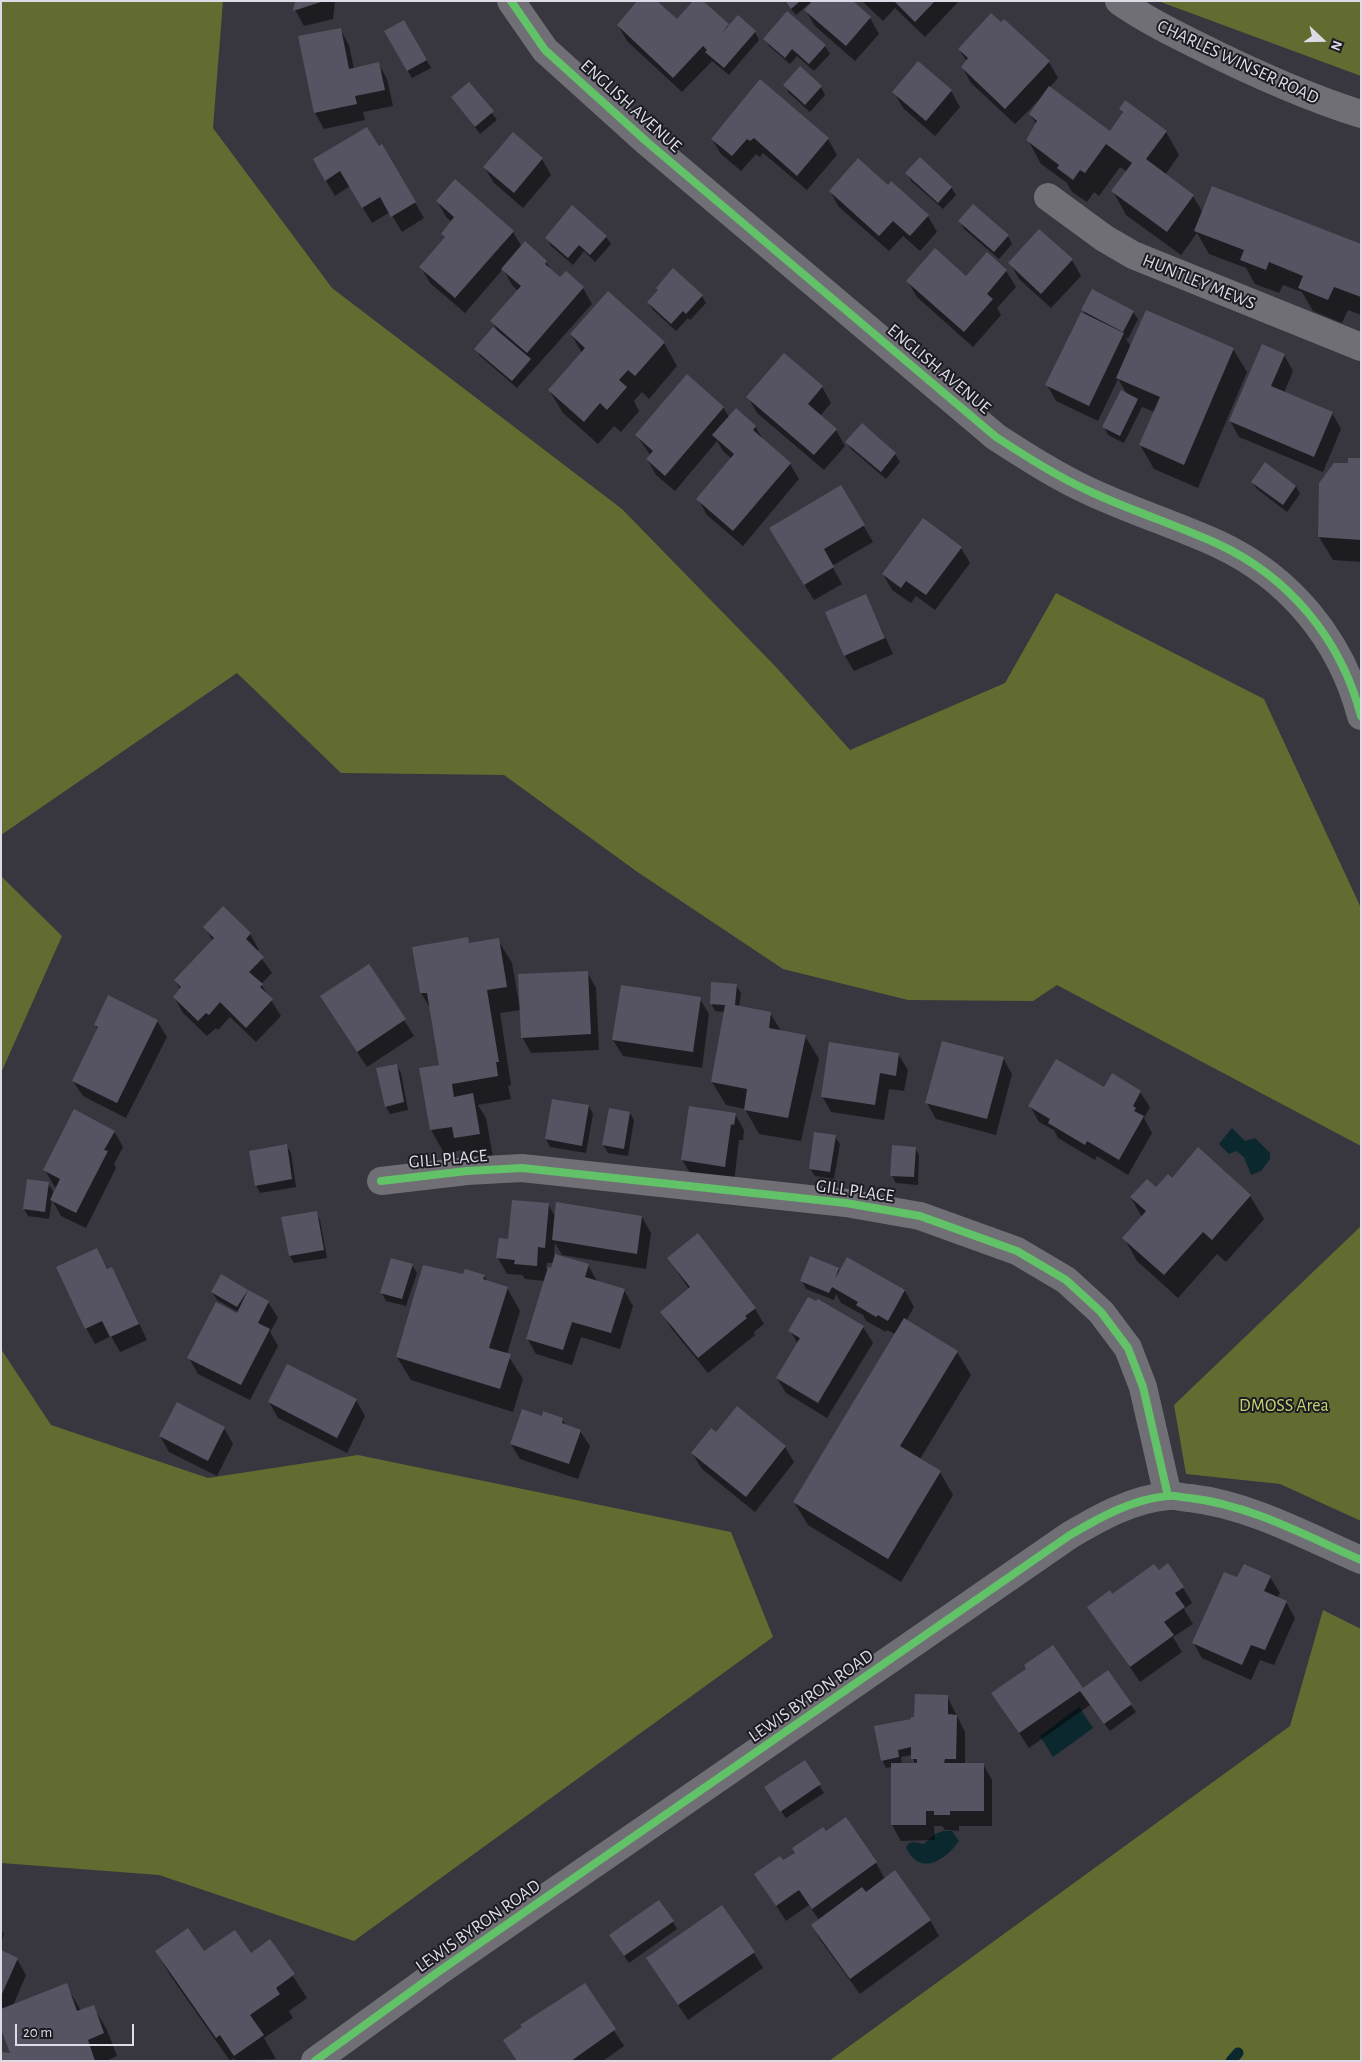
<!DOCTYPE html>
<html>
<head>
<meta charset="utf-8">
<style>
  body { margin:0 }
  #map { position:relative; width:1362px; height:2062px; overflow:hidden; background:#38363e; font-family:"Alegreya Sans",sans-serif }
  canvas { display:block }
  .frame { position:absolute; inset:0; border:2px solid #dedbe6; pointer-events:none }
  .north { position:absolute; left:1297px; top:15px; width:50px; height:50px; -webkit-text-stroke:4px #1d1b22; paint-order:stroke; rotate:111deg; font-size:14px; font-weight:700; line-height:20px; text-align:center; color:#dedbe6 }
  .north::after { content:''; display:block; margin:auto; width:18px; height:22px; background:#dedbe6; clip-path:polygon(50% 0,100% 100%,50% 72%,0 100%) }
  .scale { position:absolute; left:15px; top:2024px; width:119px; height:22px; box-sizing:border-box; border:2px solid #dedbe6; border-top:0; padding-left:6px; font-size:15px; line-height:18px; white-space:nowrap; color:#dedbe6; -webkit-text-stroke:4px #1d1b22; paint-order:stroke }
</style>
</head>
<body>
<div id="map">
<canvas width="1362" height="2062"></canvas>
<div class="frame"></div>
<div class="north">N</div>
<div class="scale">20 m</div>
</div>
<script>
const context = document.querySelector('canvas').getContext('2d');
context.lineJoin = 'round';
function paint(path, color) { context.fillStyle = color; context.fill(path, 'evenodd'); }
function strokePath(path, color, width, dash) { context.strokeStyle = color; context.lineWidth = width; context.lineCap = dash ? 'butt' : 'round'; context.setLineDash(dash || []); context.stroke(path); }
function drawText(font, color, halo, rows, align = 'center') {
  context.font = font + ' "Alegreya Sans",sans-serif'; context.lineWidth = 4; context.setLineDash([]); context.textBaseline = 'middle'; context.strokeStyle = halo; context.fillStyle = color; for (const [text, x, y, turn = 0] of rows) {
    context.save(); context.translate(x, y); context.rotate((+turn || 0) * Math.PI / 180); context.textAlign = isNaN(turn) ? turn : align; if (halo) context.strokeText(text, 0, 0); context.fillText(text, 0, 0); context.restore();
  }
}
paint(new Path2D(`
  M1 1H223L213 128 332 288 622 509 776 667 850 750 1005 683 1056 593 1264 699 1361 908V1146L1057 985 1033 1001 908 1000 783 969 636 871 504 775 341 773 237 673 1 835Z
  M1158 1H1361V76Z
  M1 876 62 936 1 1073Z
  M1361 1226V1521L1280 1484 1186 1474 1174 1405Z
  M1 1349 51 1425 208 1478 358 1455 731 1532 773 1637 354 1941 159 1875 1 1863Z
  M1323 1610 1361 1629V2061H829L1290 1726Z`), '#626b30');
paint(new Path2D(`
  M1232 1128 1245 1141 1255 1138 1270 1153V1159L1261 1171 1251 1175 1244 1157 1236 1151 1229 1154 1219 1144Z
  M1079 1707 1093 1728 1053 1757 1040 1736Z
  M943 1831H952L959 1841C945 1861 919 1877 906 1847L909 1843 914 1842 924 1844 935 1834Z`), '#0b282f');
paint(new Path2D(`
  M296 1H335L333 19 304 26 295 10Z
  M784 1H851L870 18 879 34 855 61 815 26 806 11 809 4 796 15Z
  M862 1H959L925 37 895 8 883 21Z
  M787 12 825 46 830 54 814 71 797 56 790 64 769 46 765 39Z
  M678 20 728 25 729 27 755 32 759 40 729 75 712 61 682 92 627 41 618 25Z
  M404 21 431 68 412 78 385 32Z
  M340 29 349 45 354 69 378 63 387 79 393 106 363 112 365 120 324 129 315 113 300 37Z
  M959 49 1049 62 1058 78 1049 88 1110 133 1123 114 1120 109 1166 132 1179 155 1165 175 1193 196 1203 213 1361 245V315L1348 310 1342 323 1313 311 1302 292 1283 285 1279 293 1255 284 1246 268 1209 254 1197 233 1181 255 1126 215 1113 191 1127 172 1120 167 1099 196 1094 192 1087 202 1072 192 1067 183 1041 164 1028 140 1037 125 1030 114 1042 97 1015 124 971 83 962 67 967 62Z
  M918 63 951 91 960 107 935 136 903 108 894 92Z
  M760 80 828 139 837 155 807 190 763 153 760 157 756 154 741 171 721 154 712 139Z
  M469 84 497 120 480 134 453 97Z
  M785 85 821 87 825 95 810 112 789 93Z
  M382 146 424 218 402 232 390 212 372 223 350 186 335 196 314 160Z
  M542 159 551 175 523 208 494 183 484 167Z
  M907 173 951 187 956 195 943 209 911 181Z
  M830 191 928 216 937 232 920 251 903 236 889 251 839 207Z
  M437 201 513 232 522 247 546 262 553 273 560 279 566 273 583 288 592 304 517 388 480 356 476 349 498 332 492 321 518 291 512 285 503 269 465 313 430 283 421 267 445 239 442 234 452 222 446 217Z
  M960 221 1008 236 1012 244 999 259 964 229Z
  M606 237 611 244 595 262 584 251 573 265 551 246 547 238Z
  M987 254 1006 271 1016 287 997 308 1001 315 973 347 917 297 908 282 966 277Z
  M1072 260 1081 276 1051 308 1019 279 1010 263Z
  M702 296 706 303 690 320 688 318 676 331 653 310 649 303Z
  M1083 310 1133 312 1138 319 1128 339 1125 337 1131 347 1233 349 1247 372 1198 488 1154 469 1140 445 1155 412 1142 407 1124 443 1108 435 1104 427 1127 394 1118 379 1098 421 1056 401 1047 385 1086 316Z
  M571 334 664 343 677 366 649 399 642 392 634 401 639 411 621 432 614 426 598 444 563 413 549 390 582 353Z
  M784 354 822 387 831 403 820 416 836 430 845 446 824 470 757 413 748 397Z
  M1284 355 1293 371 1284 393 1332 413 1341 429 1323 472 1239 437 1230 421Z
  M723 407 729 417 755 426 764 441 790 464 799 479 743 546 707 515 698 499 732 459 723 451 717 441 675 491 656 475 647 459 651 456 636 435Z
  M862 424 895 454 900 462 886 479 851 449 847 442Z
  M1361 459V562L1333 560 1319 537 1350 465Z
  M1252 482 1296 486 1300 494 1287 512 1257 489Z
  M841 487 873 542 832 566 842 584 814 600 779 544Z
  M961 548 970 563 935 610 916 596 911 603 892 590 883 574Z
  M866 595 893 654 854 671 845 656Z
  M223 908 250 934 259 950 257 952 272 973 261 984 281 1016 256 1042 230 1017 218 1030 216 1028 207 1036 183 1013 174 997 181 990 175 980 213 941 205 927Z
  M467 939 470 944 498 940 512 963 519 1003 587 972 596 988 599 1050 531 1053 522 1037 521 1010 500 1013 511 1085 508 1086 511 1099 478 1105 486 1118 493 1157 468 1161 462 1150 444 1153 431 1130 420 1069 441 1066 432 1011 421 993Z
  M369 965 414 1036 367 1067 331 1012Z
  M736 985 741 993 739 1007 770 1013 781 1031 805 1036 819 1059 801 1141 759 1134 745 1109 726 1105 712 1082 725 1012 715 1011 711 1003Z
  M700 999 709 1014 702 1068 623 1056 613 1040Z
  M157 1021 167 1037 126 1118 83 1096 73 1081 98 1030 95 1025Z
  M898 1054 908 1070 904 1091 889 1089 884 1120 831 1112 822 1096Z
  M1003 1058 1012 1074 996 1135 936 1119 927 1103Z
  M396 1065 401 1073 408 1110 390 1114 386 1107Z
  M1105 1089 1140 1092 1150 1107 1144 1118 1152 1133 1128 1175 1097 1156 1095 1160 1058 1138 1054 1130 1039 1122 1030 1106Z
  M589 1106 593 1114 586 1153 550 1147 546 1139Z
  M630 1113 634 1120 628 1156 608 1153 603 1145Z
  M735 1114 744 1130 743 1140H739L734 1182 692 1176 682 1160Z
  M114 1131 123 1147 114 1164 116 1168 86 1228 61 1216 52 1200 49 1219 28 1216 24 1209 48 1183 53 1191 52 1198 57 1188 54 1186 45 1170Z
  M835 1137 840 1144 834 1179 815 1176 810 1169Z
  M286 1145 291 1153 296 1187 260 1193 256 1185Z
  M915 1148 919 1155 918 1185 896 1183 892 1176Z
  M1198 1149 1250 1196 1264 1219 1226 1262 1217 1254 1178 1298 1137 1261 1124 1238 1142 1217 1131 1198 1156 1189 1172 1179Z
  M548 1204 556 1218 642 1217 651 1233 646 1269 562 1255 555 1243 554 1255 588 1265 597 1281 624 1290 633 1306 620 1349 581 1337 572 1365 536 1354 527 1338 545 1281 525 1279 522 1275 507 1274 498 1258 509 1240ZM547 1263H554L551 1270 546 1268Z
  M316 1212 320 1220 327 1258 294 1263 290 1256Z
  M698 1235 755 1309 764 1324 754 1332 755 1335 708 1373 671 1328 662 1312 689 1289 668 1258Z
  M97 1250 108 1270 111 1269 120 1284 147 1340 120 1352 111 1336 95 1344 86 1328Z
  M848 1259 905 1291 914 1307 906 1321 957 1352 971 1375 920 1459 940 1472 953 1495 901 1582 808 1525 794 1502 895 1334 887 1330 886 1332 866 1321 863 1315 841 1303 836 1294 834 1300 806 1289 802 1281 838 1269 840 1272Z
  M412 1265 417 1273 406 1306 386 1301 382 1293Z
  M464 1276H484L488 1282 507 1288 520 1311 507 1354 523 1379 513 1412 411 1380 397 1357Z
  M247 1291 268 1302 278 1318 270 1332 278 1346 250 1400 198 1374 189 1358 240 1313 217 1300 212 1292Z
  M819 1300 863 1327 873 1343 827 1418 786 1393 777 1378 798 1344 790 1331Z
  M356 1400 365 1416 347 1453 278 1418 269 1402Z
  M542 1418 562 1419 566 1425 580 1431 590 1446 578 1479 520 1459 511 1444Z
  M224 1428 233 1444 217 1476 169 1452 160 1436Z
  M716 1434 785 1447 794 1462 755 1512 702 1469 692 1453Z
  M1244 1566 1270 1577 1280 1593 1277 1598 1286 1602 1295 1618 1274 1665 1260 1660 1251 1680 1202 1658 1193 1642 1238 1579Z
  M1158 1572 1183 1588 1192 1603 1184 1609 1193 1624 1173 1637 1182 1652 1140 1682 1089 1607Z
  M1107 1672 1136 1712 1110 1731 1090 1705 1029 1748 993 1694 1083 1690Z
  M947 1696 965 1732V1764H983L992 1780V1826H959V1831L945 1830 942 1826H934L935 1840 901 1841 892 1825V1767L886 1768 882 1760 916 1718ZM912 1755 915 1764H902L901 1757Z
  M804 1762 824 1793 786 1818 770 1795Z
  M825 1833 876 1863 885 1879 930 1920 939 1936 860 1994 821 1941 812 1925 819 1920 809 1905 786 1921 756 1875 783 1862Z
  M673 1922 677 1929 629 1963 610 1936Z
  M1 1930 4 1934 1 1943Z
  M270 1941 307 1998 289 2011 293 2018 264 2038 276 2059 236 2061 234 2058 230 2061 170 1975 156 1951 250 1954Z
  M1 1952 17 1959 26 1975 13 2006 66 1985 81 2011 93 2006 107 2030 117 2056 106 2061H1L12 2054 3 2029 1 2032Z
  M754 1953 763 1968 688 2020 647 1958Z
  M584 1985 624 2046 603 2061H517L504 2040Z`), '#0007');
strokePath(new Path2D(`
  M1231 2061 1238 2053`), '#0b282f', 11);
paint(new Path2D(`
  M295 1H324L293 11Z
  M637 1H657L677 19 693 1H703L729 24 721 34 738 15 756 31 724 68 705 52 707 50 703 46 673 78 617 25Z
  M785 1H800L791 9Z
  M812 1H853L871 17 846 46 804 10Z
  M894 1H935L915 22Z
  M787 11 826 45 809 64 792 49 785 58 763 39Z
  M991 13 1001 22 1004 19 1050 61 1005 109 961 67 968 58 958 49Z
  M404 20 427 60 407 71 384 31Z
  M341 28 349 69 379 62 385 90 355 96 357 104 314 113 298 36Z
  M918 61 952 90 926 121 892 92Z
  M800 66 822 86 805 105 783 85Z
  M760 79 829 138 797 176 754 138 750 141 747 139 732 156 711 139Z
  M469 82 494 111 475 127 451 97Z
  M1049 86 1110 131 1123 112 1119 109 1125 100 1167 131 1146 159 1194 195 1167 232 1111 191 1132 163 1106 144 1085 173 1080 170 1073 180 1057 168 1059 165 1026 140 1037 121 1029 114Z
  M367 127 379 146 382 144 416 202 391 217 380 197 362 208 340 171 325 181 313 159Z
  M513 132 543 158 514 193 483 167Z
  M920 157 952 187 938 203 905 173Z
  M858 158 888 185 891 181 929 215 910 236 893 221 879 236 829 191Z
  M455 179 514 231 455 298 419 267 445 237 441 234 454 217 436 201Z
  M1212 186 1361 244V297L1334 287 1328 300 1298 288 1303 276 1269 262 1266 270 1240 260 1244 250 1194 231Z
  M973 204 1009 235 994 252 958 221Z
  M572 205 607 236 590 255 579 245 568 258 545 238Z
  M1039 229 1073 259 1041 294 1008 263Z
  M525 241 547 261 545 264 560 277 566 271 584 287 527 353 490 321 521 286 501 269Z
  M935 248 966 276 987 252 1007 270 987 294 993 299 964 332 906 281Z
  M673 268 703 295 686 314 683 311 671 324 647 302 658 290 656 288Z
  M1092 289 1134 311 1123 332 1081 310Z
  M608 291 665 342 635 376 628 370 619 380 627 387 607 410 600 403 584 422 548 390 585 348 570 334Z
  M1146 310 1234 348 1184 465 1139 445 1160 397 1116 378Z
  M1081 312 1124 333 1089 406 1045 385Z
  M493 327 531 359 512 381 474 349Z
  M1262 344 1285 354 1271 386 1333 412 1314 457 1229 421Z
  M784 353 823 386 808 404 837 429 814 455 746 397Z
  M687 374 724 407 665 476 646 459 653 451 635 435Z
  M1121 390 1138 399 1120 436 1102 427Z
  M736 408 756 426 753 430 791 463 733 531 696 499 734 454 712 435Z
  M862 423 896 453 881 472 845 442Z
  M1348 458H1361V540L1318 537 1319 483 1334 463H1348Z
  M1265 462 1296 486 1283 505 1251 482Z
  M841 485 865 525 824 549 834 567 804 585 769 528Z
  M923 518 962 547 926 595 906 581 901 588 882 574Z
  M866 594 885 638 844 656 825 612Z
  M223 906 251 933 246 939 264 957 249 972 263 984 260 987 273 999 246 1028 220 1002 209 1015 206 1013 198 1021 173 997 181 987 174 980 214 938 203 927Z
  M468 937 469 943 499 938 507 987 487 990 499 1062H496L498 1076 452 1084 454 1097 473 1093 480 1134 454 1138 452 1127 430 1130 419 1068 439 1065 427 993H420L412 947Z
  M369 964 406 1019 357 1052 320 996Z
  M588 971 591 1034 521 1038 518 974Z
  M711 982 737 984 735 1005 771 1012 769 1028 806 1035 788 1118 744 1110 747 1089 711 1082 725 1005 710 1004Z
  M621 985 701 997 693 1052 612 1040Z
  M108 995 158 1020 117 1103 72 1081 98 1027 94 1025Z
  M942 1041 1004 1057 987 1119 925 1103Z
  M829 1042 899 1053 896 1076 880 1073 875 1105 821 1097Z
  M1056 1059 1104 1087 1112 1073 1141 1091 1133 1106 1136 1108 1134 1111 1144 1116 1119 1160 1087 1141 1085 1145 1048 1123 1050 1119 1028 1106Z
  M397 1064 404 1102 385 1107 376 1068Z
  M552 1099 589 1105 582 1146 545 1139Z
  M689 1106 736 1113 734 1125 731 1124 725 1167 681 1160Z
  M609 1108 630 1112 624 1149 602 1145Z
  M74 1109 115 1131 104 1150 108 1151 76 1213 50 1200 60 1179 43 1170Z
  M814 1132 836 1135 830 1172 809 1169Z
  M287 1144 292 1179 255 1186 249 1151Z
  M892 1145 916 1147 914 1177 890 1176Z
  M1198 1147 1251 1195 1212 1240 1203 1232 1164 1275 1122 1238 1146 1211 1130 1197 1147 1179 1156 1187 1168 1174 1172 1178Z
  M27 1179 49 1182 45 1212 23 1209Z
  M512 1200 549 1203 545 1248 538 1247 537 1266 514 1264 515 1260 496 1258 499 1238 508 1239Z
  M556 1202 642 1216 637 1254 552 1240Z
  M317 1211 324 1250 289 1256 281 1217Z
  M698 1233 756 1308 745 1316 747 1318 698 1358 660 1312 690 1287 667 1258Z
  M97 1248 107 1269 112 1267 139 1324 110 1337 102 1321 85 1329 56 1267Z
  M555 1254 589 1264 585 1277 625 1289 611 1333 572 1322 563 1350 526 1339 548 1267 551 1268Z
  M810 1256 839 1268 835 1279 847 1257 905 1290 888 1321 878 1315 876 1317 856 1305 858 1302 832 1287 829 1293 800 1281Z
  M391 1258 413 1264 402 1299 380 1293Z
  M423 1265 463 1274 465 1269 485 1275 483 1279 508 1287 489 1348 511 1354 500 1389 396 1357Z
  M221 1274 248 1290 237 1307 211 1292Z
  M248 1290 269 1301 258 1323 270 1329 241 1385 187 1358 216 1302 237 1313Z
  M808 1297 816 1301 818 1299 864 1326 818 1403 776 1378 800 1338 788 1331Z
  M904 1318 958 1351 900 1446 941 1471 888 1559 793 1502Z
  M287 1364 357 1399 337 1438 268 1402Z
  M177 1402 225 1427 208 1461 159 1436Z
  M737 1406 786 1446 746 1497 691 1453 711 1428 716 1432Z
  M522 1409 542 1416 543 1411 563 1418 562 1423 581 1430 569 1464 510 1444Z
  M1168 1563 1184 1587 1175 1593 1185 1607 1164 1622 1174 1635 1130 1667 1087 1607 1110 1590 1112 1594 1154 1564 1159 1570Z
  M1244 1564 1271 1576 1264 1591 1287 1601 1265 1650 1251 1645 1242 1665 1192 1643 1224 1572 1237 1577Z
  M1053 1645 1083 1688 1108 1670 1132 1704 1104 1724 1080 1691 1019 1733 991 1693 1026 1669 1024 1665Z
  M915 1694 948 1695V1714L957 1715 956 1759H945L944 1763H984V1811H950V1815H934V1811H926V1825H891V1763H917V1759H911V1747L898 1750 899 1757 881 1761 874 1726 911 1719V1717H914Z
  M805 1760 821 1784 780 1812 764 1787Z
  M846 1817 877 1862 812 1909 799 1890 776 1906 754 1874 780 1856 783 1860 795 1853 792 1848 823 1827 826 1831Z
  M895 1870 931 1920 850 1979 811 1925 862 1887 866 1892Z
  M659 1900 674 1921 624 1956 609 1935Z
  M722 1905 755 1952 678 2005 646 1958Z
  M188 1928 204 1951 235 1930 251 1953 270 1939 295 1974 276 1988 280 1994 250 2015 264 2035 234 2056 220 2035 216 2038 155 1951Z
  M1 1950 18 1958 1 1996Z
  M67 1983 77 2011 94 2005 104 2033 88 2040 95 2061H1V2052L10 2053 1 2029V2009Z
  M585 1983 616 2029 571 2061H517L503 2040 522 2027 520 2025Z`), '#565463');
strokePath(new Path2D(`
  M511 1 545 50 647 142 996 437C1027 457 1058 477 1091 492 1132 511 1176 525 1218 544 1289 577 1341 639 1361 716
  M1119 1C1143 18 1169 31 1195 44 1249 71 1303 96 1361 114
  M1048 197 1104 238 1133 255 1361 347
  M381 1181 467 1171 522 1168 846 1203 920 1216 1017 1251 1066 1280 1101 1312 1128 1348 1143 1387 1168 1496
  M315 2061 438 1972 1070 1535C1099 1518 1132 1499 1168 1496 1175 1495 1183 1498 1190 1498 1250 1505 1306 1536 1361 1560`), '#716f76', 28);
strokePath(new Path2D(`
  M511 1 545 50 647 142 996 437C1027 457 1058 477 1091 492 1132 511 1176 525 1218 544 1289 577 1341 639 1361 716
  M381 1181 467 1171 522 1168 846 1203 920 1216 1017 1251 1066 1280 1101 1312 1128 1348 1143 1387 1168 1496
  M315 2061 438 1972 1070 1535C1099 1518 1132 1499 1168 1496 1175 1495 1183 1498 1190 1498 1250 1505 1306 1536 1361 1560`), '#61c268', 8);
drawText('18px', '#dedbe6', '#1d1b22', [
  ["CHARLES WINSER ROAD",1238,62,25],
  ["ENGLISH AVENUE",631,106,42],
  ["HUNTLEY MEWS",1199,282,22],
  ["ENGLISH AVENUE",939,369,40],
  ["GILL PLACE",448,1159,-5],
  ["GILL PLACE",855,1191,8],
  ["LEWIS BYRON ROAD",811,1696,-35],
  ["LEWIS BYRON ROAD",478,1926,-35]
]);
drawText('18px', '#c3d472', '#1d1b22', [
  ["DMOSS Area",1284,1406]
]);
</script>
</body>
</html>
